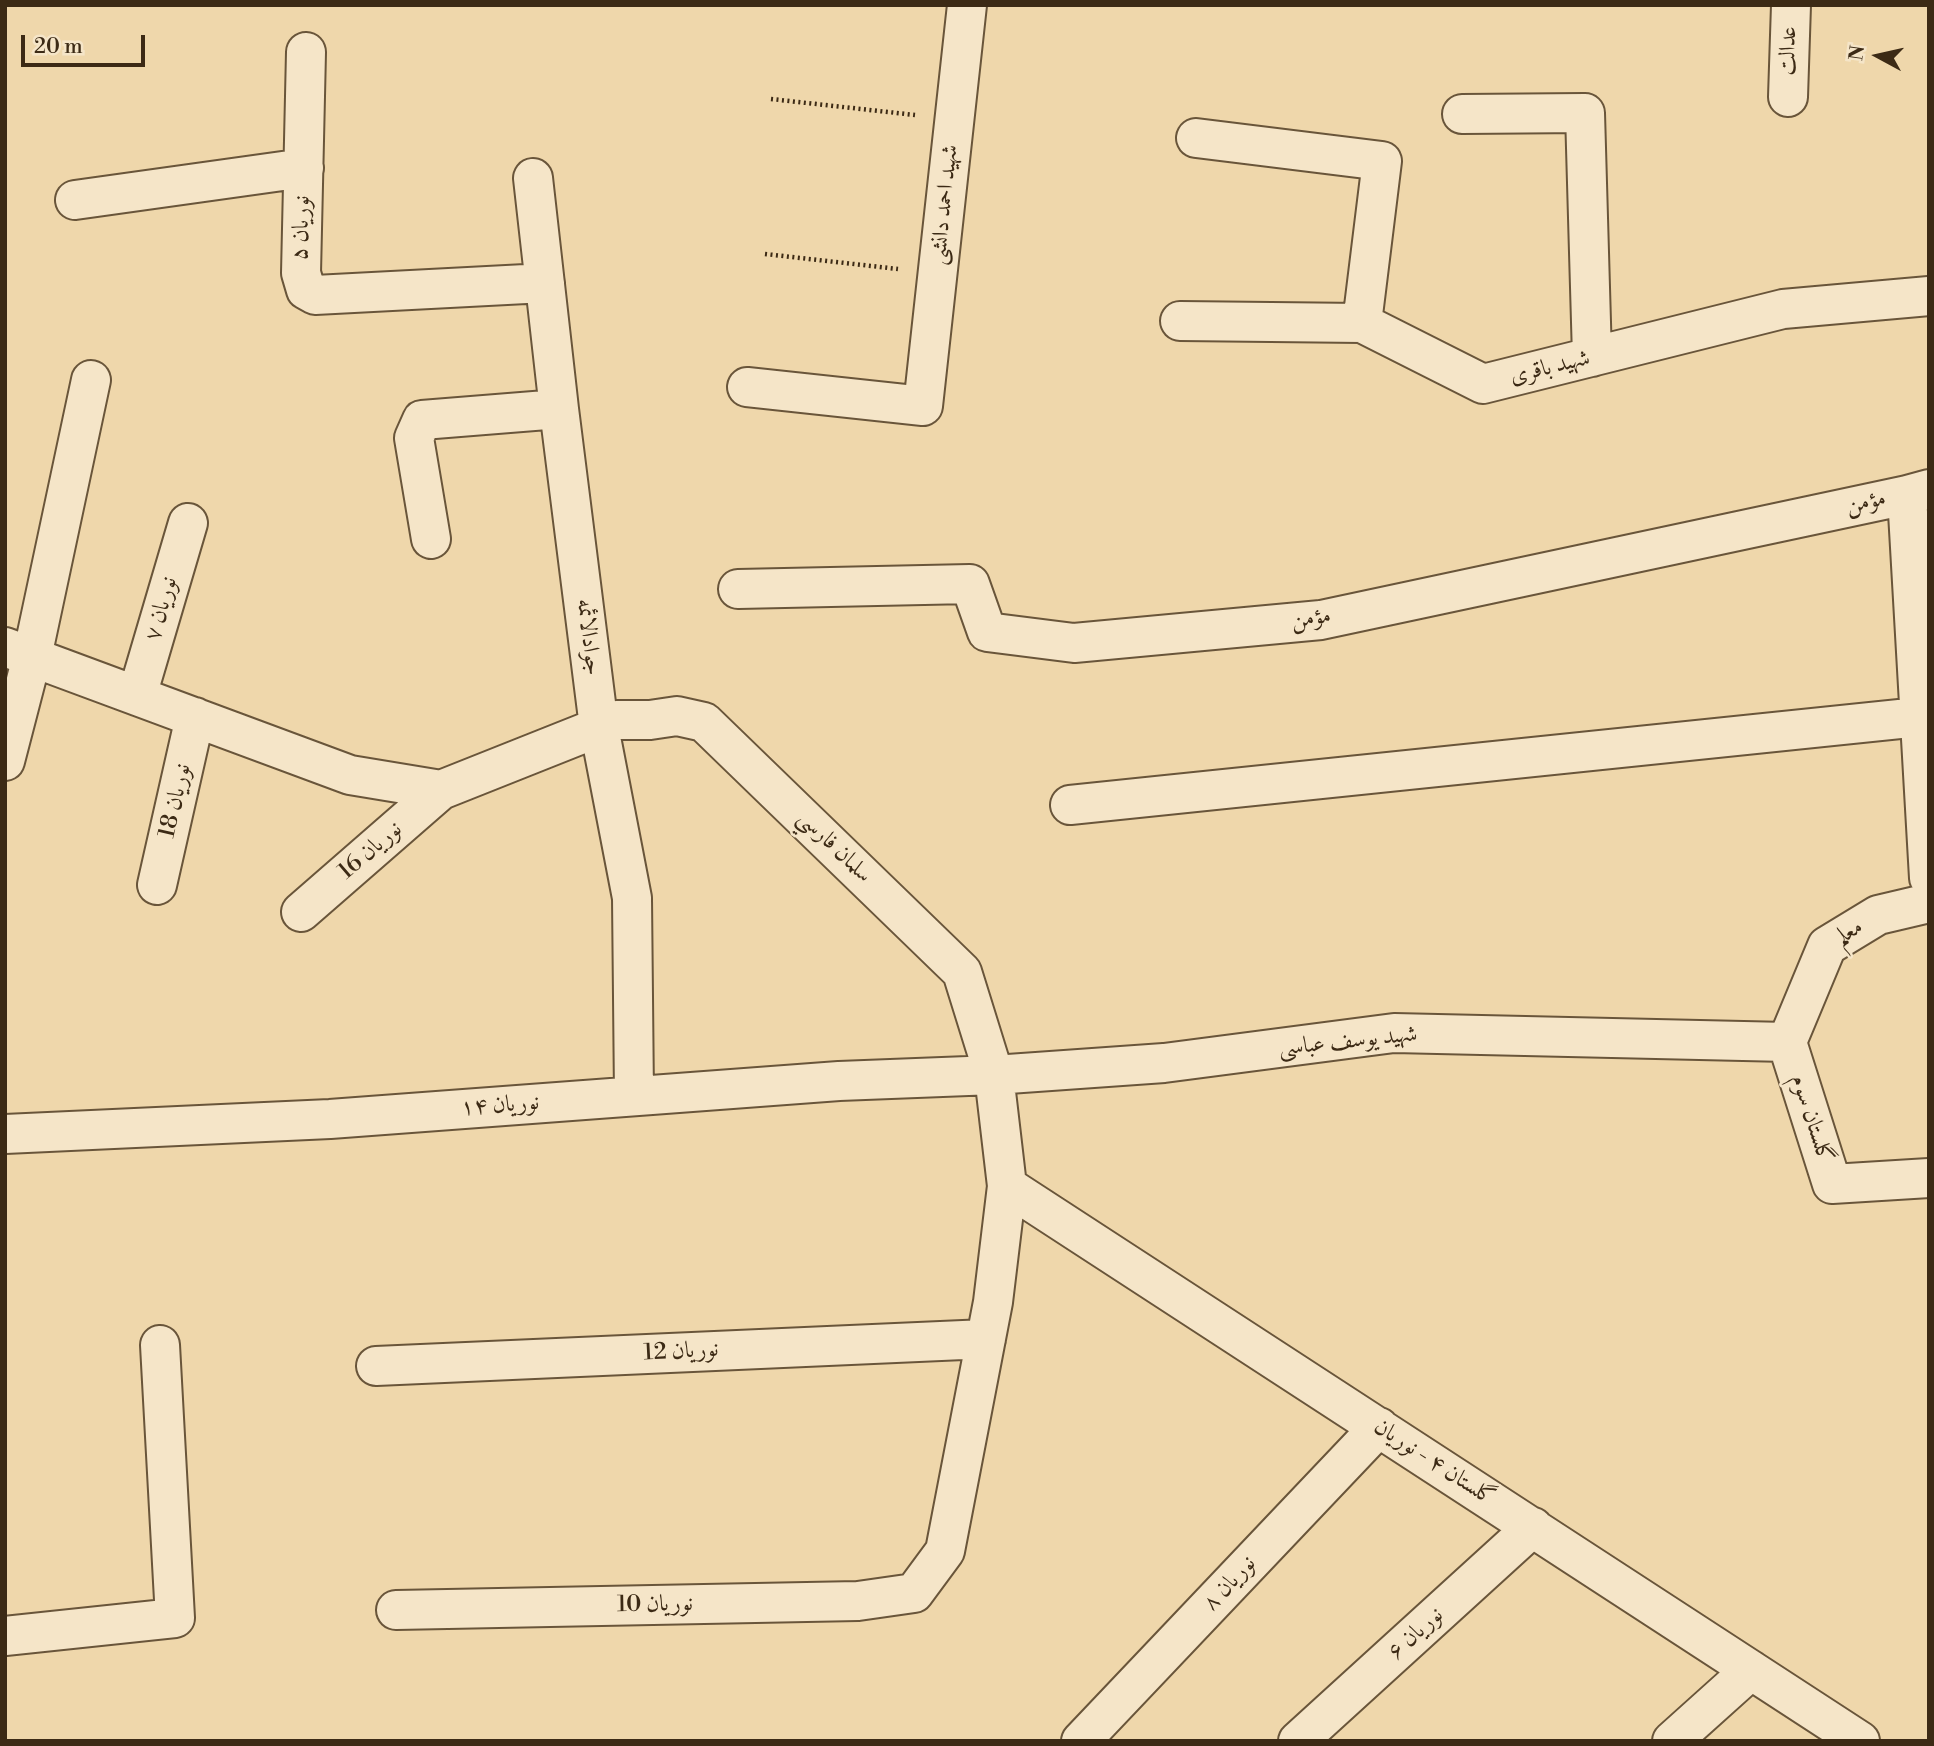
<!DOCTYPE html>
<html>
<head>
<meta charset="utf-8">
<style>
  body { margin:0 }
  #map { position:relative; width:1934px; height:1746px; overflow:hidden; background:#efd7ab; font-family:"Libre Bodoni",serif }
  canvas { display:block }
  .frame { position:absolute; inset:0; border:7px solid #3c2a15; pointer-events:none }
  .north { position:absolute; left:1843px; top:21px; width:70px; height:70px; -webkit-text-stroke:5px #f5e5c8; paint-order:stroke; rotate:278deg; font-size:19px; font-weight:700; line-height:28px; text-align:center; color:#3c2a15 }
  .north::after { content:''; display:block; margin:auto; width:24px; height:32px; background:#3c2a15; clip-path:polygon(50% 0,100% 100%,50% 72%,0 100%) }
  .scale { position:absolute; left:21px; top:35px; width:124px; height:32px; box-sizing:border-box; border:4px solid #3c2a15; border-top:0; padding-left:9px; font-size:21px; line-height:24px; white-space:nowrap; color:#3c2a15; -webkit-text-stroke:5px #f5e5c8; paint-order:stroke }
</style>
</head>
<body>
<div id="map">
<canvas width="1934" height="1746"></canvas>
<div class="frame"></div>
<div class="north">N</div>
<div class="scale">20 m</div>
</div>
<script>
const context = document.querySelector('canvas').getContext('2d');
context.lineJoin = 'round';
function strokePath(path, color, width, dash) { context.strokeStyle = color; context.lineWidth = width; context.lineCap = dash ? 'butt' : 'round'; context.setLineDash(dash || []); context.stroke(path); }
function drawText(font, color, halo, rows, align = 'center') {
  context.font = font + ' "Libre Bodoni",Amiri,serif'; context.lineWidth = 5; context.setLineDash([]); context.textBaseline = 'middle'; context.strokeStyle = halo; context.fillStyle = color; for (const [text, x, y, turn = 0] of rows) {
    context.save(); context.translate(x, y); context.rotate((+turn || 0) * Math.PI / 180); context.textAlign = isNaN(turn) ? turn : align; if (halo) context.strokeText(text, 0, 0); context.fillText(text, 0, 0); context.restore();
  }
}
const minor = new Path2D(`
  M306 52 301 273 306 290 315 295 545 283
  M1788 97 1791 5
  M1462 114 1585 113 1592 357
  M1196 138 1382 161 1362 323
  M533 178 559 409 599 727 632 898 634 1096
  M75 200 304 168
  M1180 321 1362 323 1483 384 1783 309 1929 296
  M747 387 923 406 967 5
  M1929 489 1907 495 1929 878
  M431 539 414 438 422 420 559 409
  M738 589 970 584 987 632 1074 643 1321 620 1907 495
  M5 647 350 775 441 790 617 720H650L677 716 704 722 962 972 994 1075 1007 1186 993 1302 945 1551 914 1593 858 1601 396 1610
  M137 696 188 523
  M5 761 32 657 91 380
  M1070 805 1919 717
  M157 885 195 717
  M301 912 441 790
  M1787 1042 1832 1184 1929 1178
  M1787 1042 1827 946 1878 915 1929 903
  M5 1134 330 1119 839 1081 994 1075 1164 1063 1394 1033 1787 1042
  M1007 1186 1860 1741
  M376 1366 986 1339
  M5 1636 175 1618 160 1345
  M1081 1741 1379 1427
  M1298 1741 1533 1527
  M1672 1741 1751 1670`);
strokePath(minor, '#69553a', 42);
strokePath(new Path2D(`
  M771 99 915 115
  M765 254 898 269`), '#3c2a15', 4.5, [2, 3.5]);
strokePath(minor, '#f5e5c8', 38);
drawText('23px', '#3c2a15', '#f5e5c8', [
  ["عدالت",1789,51,-88],
  ["شهید احمد دانشی",945,205,-84],
  ["نوریان ۵",302,228,-88],
  ["شهید باقری",1550,368,-14],
  ["مؤمن",1866,503,-12],
  ["نوریان ۷",162,609,-74],
  ["مؤمن",1311,619,-8],
  ["جوادالائمه",588,637,83],
  ["نوریان 18",176,801,-77],
  ["سلمان فارسي",834,847,44],
  ["نوریان 16",371,851,-41],
  ["معلم",1849,933,-33],
  ["شهید یوسف عباسی",1348,1042,-6],
  ["نوریان ۱۴",500,1106,-4],
  ["گلستان سوم",1811,1119,72],
  ["نوریان 12",681,1352,-3],
  ["گلستان ۴ - نوریان",1434,1463,33],
  ["نوریان ۸",1230,1584,-47],
  ["نوریان 10",655,1605,-1],
  ["نوریان ۶",1416,1634,-42]
]);
</script>
</body>
</html>
